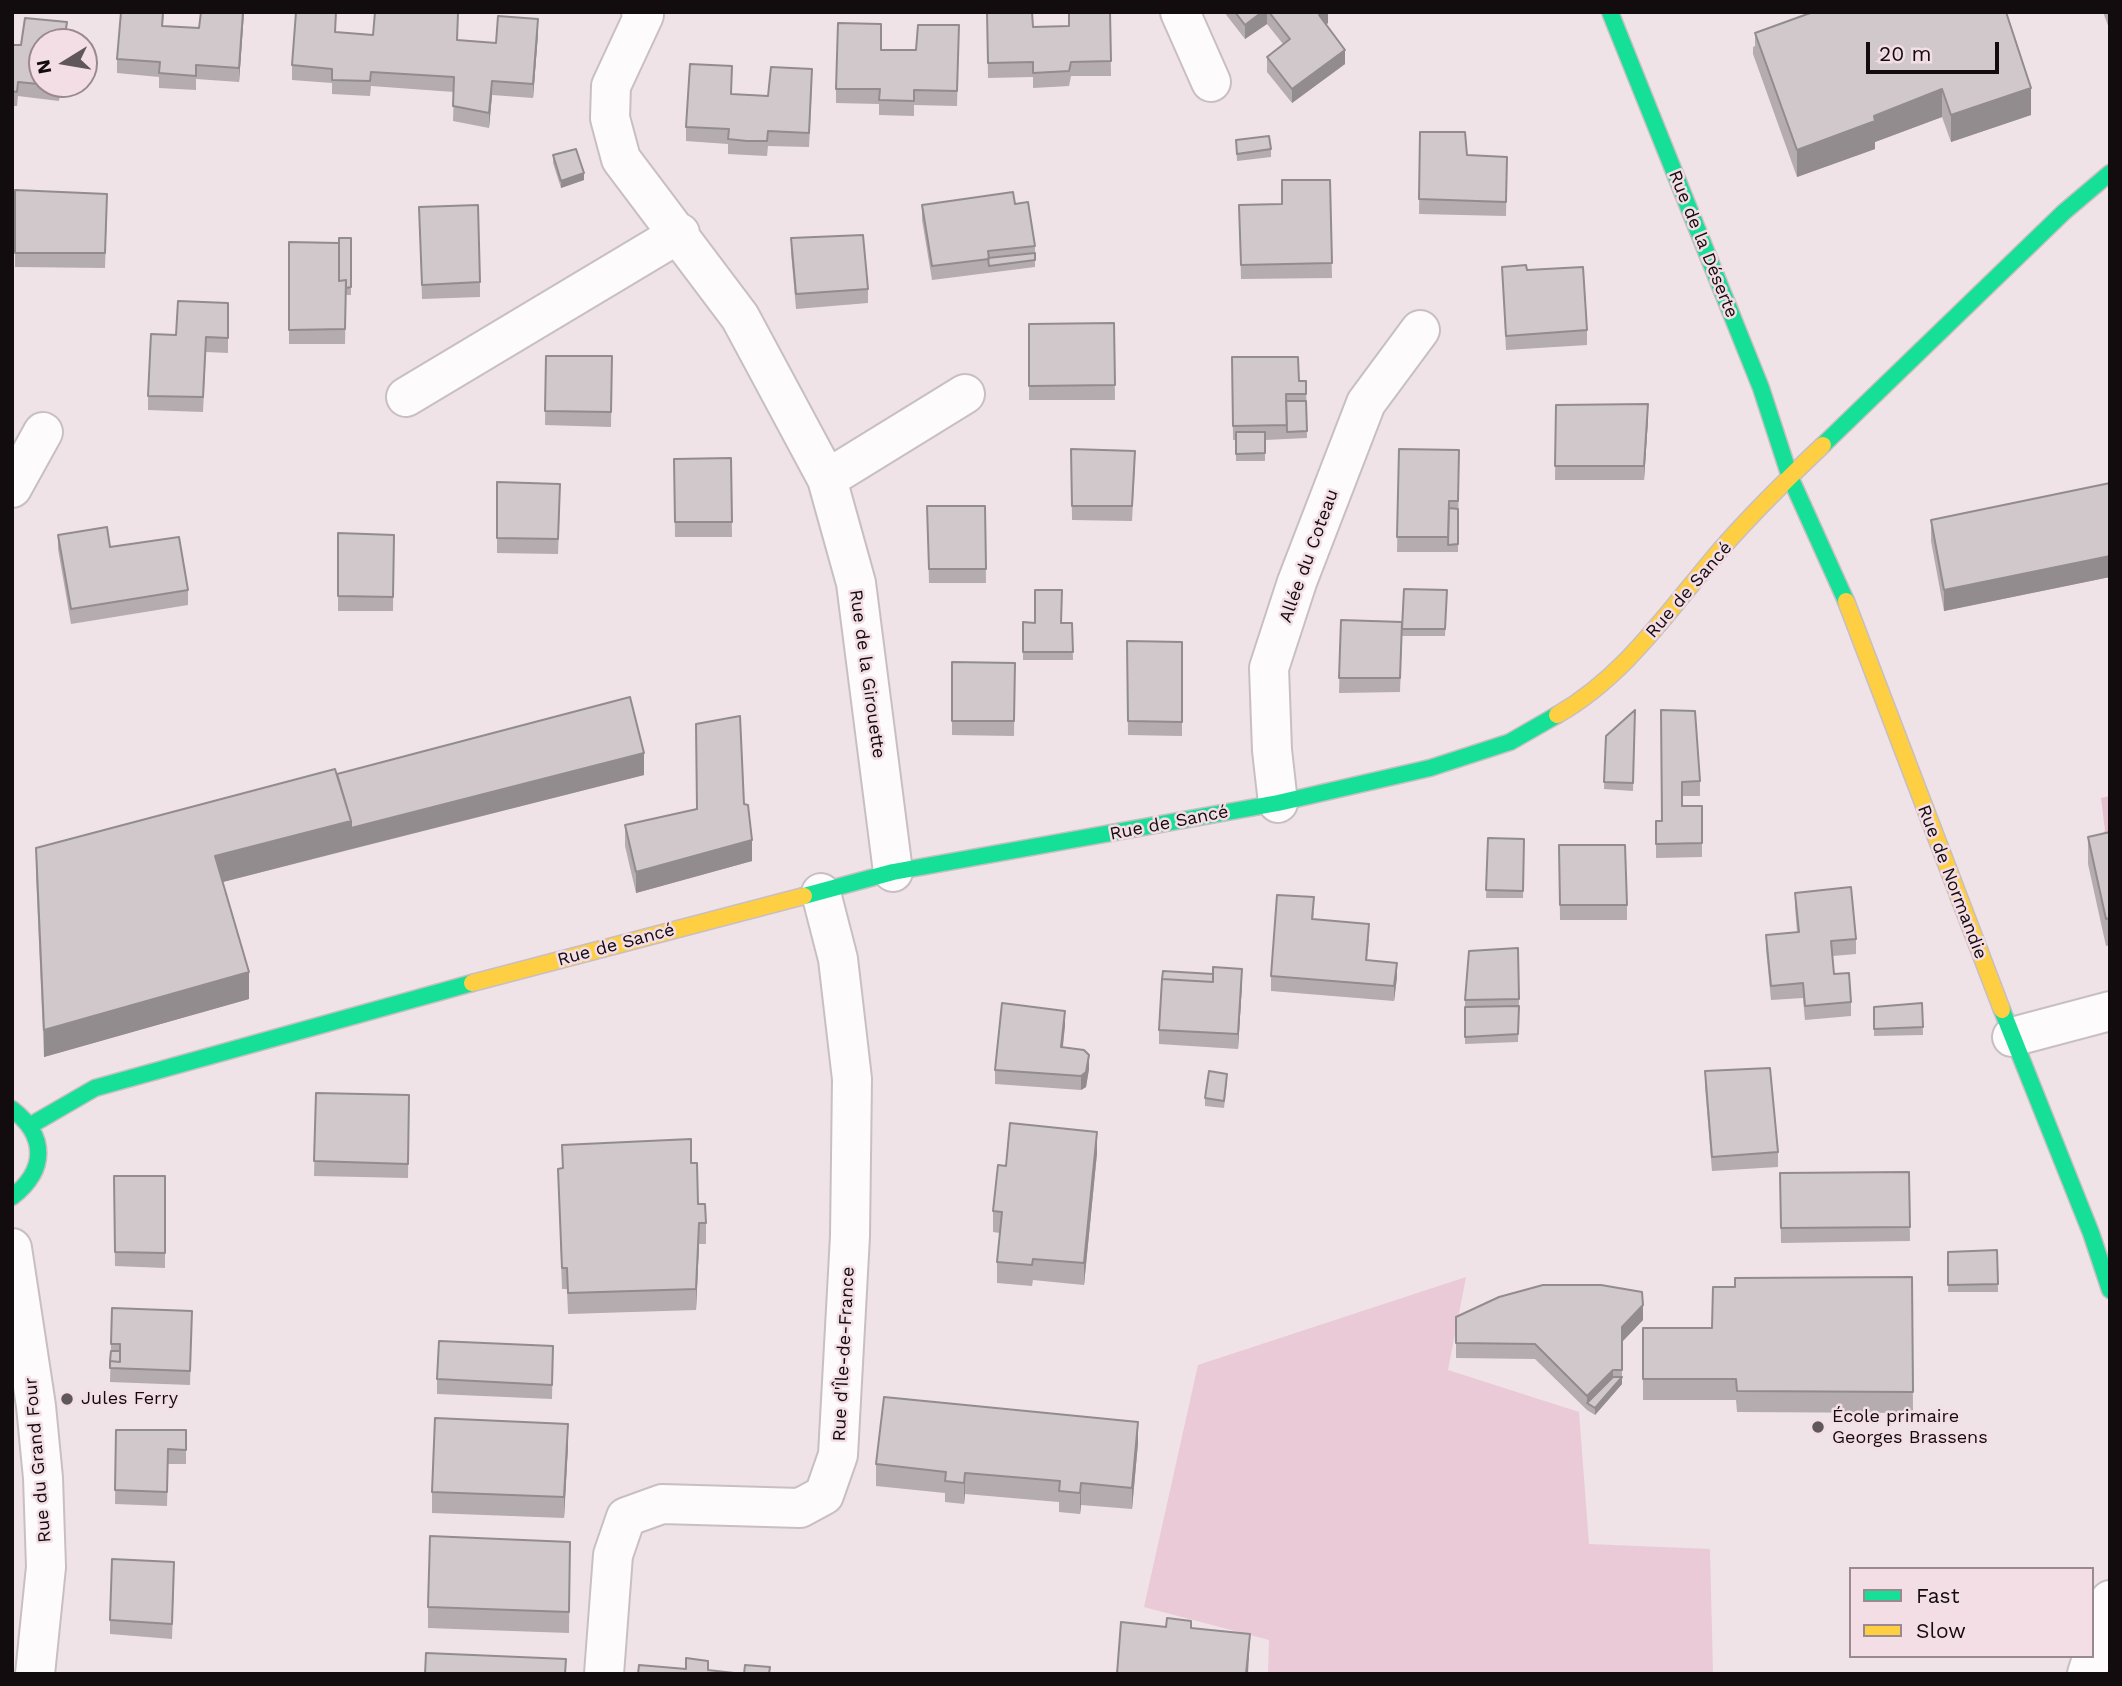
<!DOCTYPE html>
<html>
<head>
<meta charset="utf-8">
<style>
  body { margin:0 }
  #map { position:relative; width:2122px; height:1686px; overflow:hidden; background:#efe3e7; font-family:"Work Sans",sans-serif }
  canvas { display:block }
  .frame { position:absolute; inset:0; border:14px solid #130c0f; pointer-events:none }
  .legend { position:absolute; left:1849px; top:1567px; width:245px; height:91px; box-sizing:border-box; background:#f4dee6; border:2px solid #9a8a90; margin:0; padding:9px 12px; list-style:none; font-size:21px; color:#130c0f }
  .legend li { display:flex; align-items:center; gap:14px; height:35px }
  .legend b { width:35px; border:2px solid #9a8a90 }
  .north { position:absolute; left:28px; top:28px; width:70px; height:70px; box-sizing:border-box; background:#f4dee6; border:2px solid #9a8a90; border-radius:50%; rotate:259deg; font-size:19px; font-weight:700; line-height:28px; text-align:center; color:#130c0f }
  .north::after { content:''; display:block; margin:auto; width:24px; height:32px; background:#60575b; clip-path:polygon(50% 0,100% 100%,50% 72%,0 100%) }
  .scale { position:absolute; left:1866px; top:42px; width:133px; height:32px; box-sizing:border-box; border:4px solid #130c0f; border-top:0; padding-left:9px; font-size:21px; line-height:24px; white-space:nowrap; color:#130c0f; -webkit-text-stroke:5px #f4dee6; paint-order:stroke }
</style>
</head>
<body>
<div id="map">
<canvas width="2122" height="1686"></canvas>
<div class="frame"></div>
<ul class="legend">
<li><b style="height:9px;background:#16e098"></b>Fast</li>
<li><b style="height:9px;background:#ffcf43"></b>Slow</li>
</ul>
<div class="north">N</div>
<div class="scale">20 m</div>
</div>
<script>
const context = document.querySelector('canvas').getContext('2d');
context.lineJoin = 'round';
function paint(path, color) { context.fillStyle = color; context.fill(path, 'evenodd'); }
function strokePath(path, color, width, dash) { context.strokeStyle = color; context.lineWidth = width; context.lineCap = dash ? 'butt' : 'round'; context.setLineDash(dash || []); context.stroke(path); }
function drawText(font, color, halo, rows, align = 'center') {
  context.font = font + ' "Work Sans",sans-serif'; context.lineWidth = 5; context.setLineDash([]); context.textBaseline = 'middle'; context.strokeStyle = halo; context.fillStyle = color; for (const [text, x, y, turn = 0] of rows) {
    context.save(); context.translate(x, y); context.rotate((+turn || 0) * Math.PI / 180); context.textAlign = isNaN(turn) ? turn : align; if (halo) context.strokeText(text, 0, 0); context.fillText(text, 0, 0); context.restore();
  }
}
paint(new Path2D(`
  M1466 1277 1448 1370 1579 1412 1589 1544 1710 1549 1713 1674H1268L1269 1640 1144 1607 1198 1365Z`), '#e9cad6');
paint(new Path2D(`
  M2110 796V859L2088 864 2105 830 2101 798Z`), '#e5c0ce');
const street = new Path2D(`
  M641 12 644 15 611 86 610 118 621 159 740 317 827 479 856 583 893 872
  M1180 12 1211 82
  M406 397 680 233
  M827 479 965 394
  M12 488 43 432
  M1278 803 1272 750 1269 668 1297 582 1366 403 1420 330
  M2012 1037 2110 1011
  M12 1248 36 1406 43 1478 46 1567 35 1674
  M604 1674 613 1555 626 1517 662 1504 800 1508 824 1495 838 1455 850 1236 852 1079 838 959 821 893
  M2087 1674 2110 1600`);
const fast = new Path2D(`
  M1610 12 1761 388 1790 477 1846 601
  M1823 445 2064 212 2110 173
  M804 896 893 872 1278 803 1430 768 1510 742 1557 715
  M2002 1010 2091 1233 2110 1290
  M12 1109C47 1136 47 1170 12 1197
  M31 1125 95 1088 472 983`);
const slow = new Path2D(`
  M1846 601 2002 1010
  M1557 715C1622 678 1664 617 1711 561 1745 520 1784 482 1823 445
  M472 983 804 896`);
strokePath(street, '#c8bfc3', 42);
strokePath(fast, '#c8bfc3', 19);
strokePath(slow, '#c8bfc3', 19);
strokePath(street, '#fdfbfb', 38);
strokePath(fast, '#16e098', 16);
strokePath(slow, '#ffcf43', 16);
paint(new Path2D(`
  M121 12H164L163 26 199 28 244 12 239 82 196 79V90L159 88V77L117 73V59Z
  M987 12 1033 27 1069 26 1110 12 1111 76H1071L1069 86 1033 88V77L988 78Z
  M1224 12H1328V23L1326 24 1345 64 1292 103 1267 72V57L1283 44 1267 24 1245 39Z
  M2103 12H2110V31Z
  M959 25 957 106 914 105V116L879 115V104L836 103V89L881 50H916Z
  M458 27V40L496 43 538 34 533 98 492 95 489 128 453 121 454 92 371 86 370 96 332 94V83L292 80V65L336 32 373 35Z
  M1755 33 2031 115 1951 142 1942 117 1875 142V149L1797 177 1753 54V47L1755 46Z
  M67 37 59 101 18 96 17 106H12V45H21Z
  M732 81V94L768 96 812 84 809 147 768 146 767 156 747 155 728 154V144L686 141V127Z
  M1420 132 1467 155 1507 157 1506 216 1419 214Z
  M1236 140 1271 149V157L1237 161Z
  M553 155 584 180 561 188 553 163Z
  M1330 180 1332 278 1241 279 1239 205 1282 204Z
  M15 190 107 208 105 268 15 267Z
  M1015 204 1035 246V267L932 280 922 220V205Z
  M419 207 480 282V297L422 299Z
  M351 238V295H346L345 344H289V242L339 243Z
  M791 238 868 289V303L796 309 791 252Z
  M1502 267 1527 270 1587 330V345L1506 350Z
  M228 303V353L206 352 203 412 148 410V396L176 335Z
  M1114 323 1115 400H1029V324Z
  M546 356H612L611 427 545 425Z
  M1232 357 1299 381H1306L1307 438 1265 440V461H1236V440H1233Z
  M1556 405 1648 419 1644 480H1555Z
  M1071 449 1135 465 1132 521 1072 520Z
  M1399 449 1459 450 1458 552H1397Z
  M731 458 732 537H675L674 459Z
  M497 482 560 498 558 554 497 553Z
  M2110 483V577L1944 611 1931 541V520Z
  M927 506H985L986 583H929Z
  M338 533 394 535 393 611H338Z
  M58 535 110 547 188 590V605L71 624 58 549Z
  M1447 590 1445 636H1402L1400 692 1339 693 1341 620 1402 622Z
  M1023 622 1072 623 1073 660H1023Z
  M1127 641 1182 642V736L1128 735Z
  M952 662 1015 663 1014 736 952 735Z
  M1635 710 1633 791 1604 789 1606 736Z
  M1661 710 1700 781V796H1682V806H1702V857L1656 858V821H1662Z
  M337 774 644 775 223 882 249 999 44 1057 36 875V848Z
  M625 825 752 861 636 893 625 846Z
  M2110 832V945L2106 946 2088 864V837Z
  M1488 838 1524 839 1523 898H1486Z
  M1559 845 1627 905V920H1560Z
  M1795 893 1856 939V954L1833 956 1834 974 1851 1002V1016L1805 1020 1803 998 1771 1000 1766 949V935L1797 932 1795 907Z
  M1314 912 1313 919 1369 939 1367 961 1397 977 1394 1001 1271 991V976Z
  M1242 983 1238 1049 1159 1044V1030Z
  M1519 999 1518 1042 1465 1044V1000Z
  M1922 1003 1923 1035 1874 1036V1007Z
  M1065 1025 1063 1047 1089 1069 1086 1087 1081 1090 995 1084V1070Z
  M1705 1071 1778 1152V1167L1712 1171 1705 1086Z
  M1227 1082 1224 1108 1205 1106V1098Z
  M316 1093 409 1095 408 1178 314 1176Z
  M562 1145 691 1163 698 1204 706 1223V1244H699L696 1310 568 1314 567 1289H562L558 1169 562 1168Z
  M1097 1153 1084 1285 1033 1280 1032 1286 997 1283V1262L1000 1233 993 1232V1211L1006 1166Z
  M1909 1172 1910 1241 1781 1243 1780 1173Z
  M114 1176H165V1268L115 1266Z
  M1997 1250 1998 1292H1948V1252Z
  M1912 1277 1913 1413 1737 1412 1736 1400H1643V1328H1712L1735 1287Z
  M112 1308 192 1311 190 1385 110 1382Z
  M1456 1317 1643 1320 1622 1342V1384L1595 1415 1587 1410 1535 1359 1456 1358Z
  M553 1346 552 1399 437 1394V1379Z
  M116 1430H186V1464H168L167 1506 115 1504Z
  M1138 1443 1132 1509 1081 1505 1080 1514 1059 1512V1502L965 1494 964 1504 945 1502V1493L876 1486V1464Z
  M568 1446 564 1518 432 1513V1492Z
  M570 1542 569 1633 428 1628V1607Z
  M174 1577 172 1639 110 1634V1620Z`), '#b4acaf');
paint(new Path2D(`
  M243 12H244L239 82V68Z
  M1262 12H1267V24L1245 39V25Z
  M1323 12H1328V23L1319 30V15Z
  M538 19V34L533 98V84Z
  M1345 50V64L1292 103V89Z
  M492 81V95L489 128V113Z
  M2031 88V115L1951 142V115Z
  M1942 89V117L1875 142V149L1797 177V150L1874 116Z
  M584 173V180L561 188V181Z
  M1648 404V419L1644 480V466Z
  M2110 556V577L1944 611V590Z
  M644 753V775L351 849V828Z
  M351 821V849L215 884V856Z
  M752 840V861L636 893V872Z
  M1397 963V977L1394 1001V986Z
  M1242 969V983L1238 1049V1034Z
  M249 972V999L44 1057V1030Z
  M1065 1011V1025L1061 1061V1047Z
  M1089 1055V1069L1086 1087 1081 1090V1076Z
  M1097 1132V1153L1084 1285V1263Z
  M699 1223V1244L696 1310V1289Z
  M1643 1305V1320L1622 1342V1327Z
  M1613 1370V1384L1587 1403V1396Z
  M1622 1377V1384L1595 1415V1408Z
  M1138 1422V1443L1132 1509V1488Z
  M568 1424V1446L564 1518V1497Z
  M965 1473V1494L964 1504V1483Z
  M1081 1483V1505L1080 1514V1493Z
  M1250 1634 1248 1674H1246Z`), '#928c8f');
const building = new Path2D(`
  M121 12H163L162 26 199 28 201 12H243L239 68 196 65V76L159 73 160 62 117 59Z
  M296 12H336L335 32 373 35 375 12 458 13 457 40 496 43 498 16 538 19 533 84 492 81 489 113 453 106 454 77 371 72 370 81 332 80V69L292 65Z
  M987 12H1032L1033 27 1069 26V12H1110L1111 61 1071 62 1069 71 1033 73V62L988 63Z
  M1235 12H1262L1245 25Z
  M1269 12H1323L1319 15 1345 50 1292 89 1267 57 1290 39Z
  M1813 12H1836V13L1839 12H2006L2031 88 1951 115 1942 89 1874 116 1875 121 1797 150 1755 33Z
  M25 18 67 22 64 42H42V84H60L59 86 18 82 17 92 12 91V45H21Z
  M838 23 881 24V50H916L918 25H959L957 91 914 90V101L879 100 880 89H836Z
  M690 64 732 66 731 94 768 96 771 67 812 69 809 133 768 131 767 141H747L728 139 729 129 686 127Z
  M1420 132H1465L1467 155 1507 157 1506 202 1419 199Z
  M1269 136 1271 149 1237 154 1236 140Z
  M576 149 584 173 561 181 553 155Z
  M1282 180H1330L1332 263 1241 265 1239 205 1282 204Z
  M15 190 107 194 105 253H15Z
  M1013 192 1015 204 1028 202 1035 246 988 251 989 259 932 266 922 205Z
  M478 205 480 282 422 285 419 207Z
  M863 235 868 289 796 294 791 238Z
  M339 238H351V287L346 288V280L339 281Z
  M289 242 339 243V281L346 280 345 329 289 330Z
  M1035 253V260L989 266 988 258Z
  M1526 265 1527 270 1583 267 1587 330 1506 336 1502 267Z
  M178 301 228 303V338L206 337 203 397 148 396 151 334 176 335Z
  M1114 323 1115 385 1029 386V324Z
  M546 356H612L611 412 545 411Z
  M1232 357H1298L1299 381H1306V394H1286L1287 425 1233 426Z
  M1286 401H1306L1307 431 1287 432Z
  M1648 404 1644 466H1555L1556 405Z
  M1236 432H1265V453L1236 454Z
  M1071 449 1135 451 1132 506H1072Z
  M1399 449 1459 450 1458 501H1449L1448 537H1397Z
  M731 458 732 522H675L674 459Z
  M497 482 560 484 558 539 497 538Z
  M2110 483V556L1944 590 1931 520Z
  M927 506H985L986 569H929Z
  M1449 508 1458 509V544L1448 545Z
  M107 527 110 547 179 537 188 590 71 609 58 535Z
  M338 533 394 535 393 597 338 596Z
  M1404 589 1447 590 1445 629H1402Z
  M1035 590H1062L1061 623H1072L1073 652H1023V622L1035 623Z
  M1341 620 1402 622 1400 678H1339Z
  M1127 641 1182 642V722L1128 721Z
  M952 662 1015 663 1014 721H952Z
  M630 697 644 753 351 828V821L337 774Z
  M1635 710 1633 783 1604 782 1606 736Z
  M1661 710 1695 711 1700 781 1682 782V806H1702V843L1656 844V821H1662Z
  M740 716 744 804 748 805 752 840 636 872 625 825 697 809 696 724Z
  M335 769 351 821 215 856 249 972 44 1030 36 848Z
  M2110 832V918L2106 919 2088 837Z
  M1488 838 1524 839 1523 891 1486 890Z
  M1559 845H1625L1627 905H1560Z
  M1851 887 1856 939 1831 941 1834 974 1849 973 1851 1002 1805 1006 1803 983 1771 986 1766 935 1799 932 1795 893Z
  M1277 895 1314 897 1312 919 1369 924 1366 960 1397 963 1394 986 1271 976Z
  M1518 948 1519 999 1465 1000 1469 951Z
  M1213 967 1242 969 1238 1034 1159 1030 1162 979 1213 982Z
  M1163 971 1213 974V982L1162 979Z
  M1002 1003 1065 1011 1061 1047 1084 1050 1089 1055 1086 1072 1081 1076 995 1070Z
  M1922 1003 1923 1027 1874 1029V1007Z
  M1519 1006 1518 1034 1465 1037V1007Z
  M1770 1068 1778 1152 1712 1157 1705 1071Z
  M1209 1071 1227 1074 1224 1101 1205 1098Z
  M316 1093 409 1095 408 1164 314 1161Z
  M1010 1123 1097 1132 1084 1263 1033 1259 1032 1265 997 1262 1002 1212 993 1211 998 1165 1006 1166Z
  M691 1139V1163H697L698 1204H705L706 1223H699L696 1289 568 1293 567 1268H562L558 1169 563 1168 562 1145Z
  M1909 1172 1910 1227 1781 1228 1780 1173Z
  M114 1176H165V1253L115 1252Z
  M1997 1250 1998 1284 1948 1285V1252Z
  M1912 1277 1913 1392 1737 1391 1736 1379H1643V1328H1712L1713 1287H1735V1278Z
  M1543 1285H1601L1642 1292 1643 1305 1622 1327V1370H1613L1587 1396 1535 1344 1456 1343V1317L1499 1297Z
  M112 1308 192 1311 190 1371 110 1368V1361L120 1362V1344H111Z
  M439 1341 553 1346 552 1385 437 1379Z
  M111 1351H120V1362L110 1361Z
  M1613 1377H1622L1595 1408 1587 1403Z
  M884 1397 1138 1422 1132 1488 1081 1483 1080 1493 1059 1491 1060 1481 965 1473 964 1483 945 1481 946 1472 876 1464Z
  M435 1418 568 1424 564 1497 432 1492Z
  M116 1430H186V1450L168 1449 167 1492 115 1490Z
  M430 1536 570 1542 569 1612 428 1607Z
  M112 1559 174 1562 172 1624 110 1620Z
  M1167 1618 1191 1621V1628L1250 1634 1246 1674H1117L1121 1622 1166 1627Z
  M426 1653 566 1659 565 1674H425Z
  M686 1658 708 1661V1670L743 1674H638L639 1665 686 1669Z
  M745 1665 770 1667 769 1674H744Z`);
paint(building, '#d1c8cc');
strokePath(building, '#928c8f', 2);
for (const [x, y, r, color] of [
  [67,1399,7,"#60575b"],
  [1818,1427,7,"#60575b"]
]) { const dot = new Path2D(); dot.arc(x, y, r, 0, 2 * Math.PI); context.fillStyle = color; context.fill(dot); strokePath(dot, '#f4dee6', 2.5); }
drawText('18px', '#130c0f', '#f4dee6', [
  ["Rue de la Déserte",1703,244,68],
  ["Allée du Coteau",1309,556,-70],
  ["Rue de Sancé",1689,590,-49],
  ["Rue de la Girouette",867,674,82],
  ["Rue de Sancé",1169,823,-11],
  ["Rue de Normandie",1952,882,69],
  ["Rue de Sancé",616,945,-15],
  ["Rue d'Île-de-France",844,1354,-87],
  ["Rue du Grand Four",38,1460,-95]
]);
drawText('18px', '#130c0f', '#f4dee6', [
  ["Jules Ferry",81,1399],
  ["École primaire",1832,1417],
  ["Georges Brassens",1832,1438]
], 'left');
</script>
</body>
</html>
